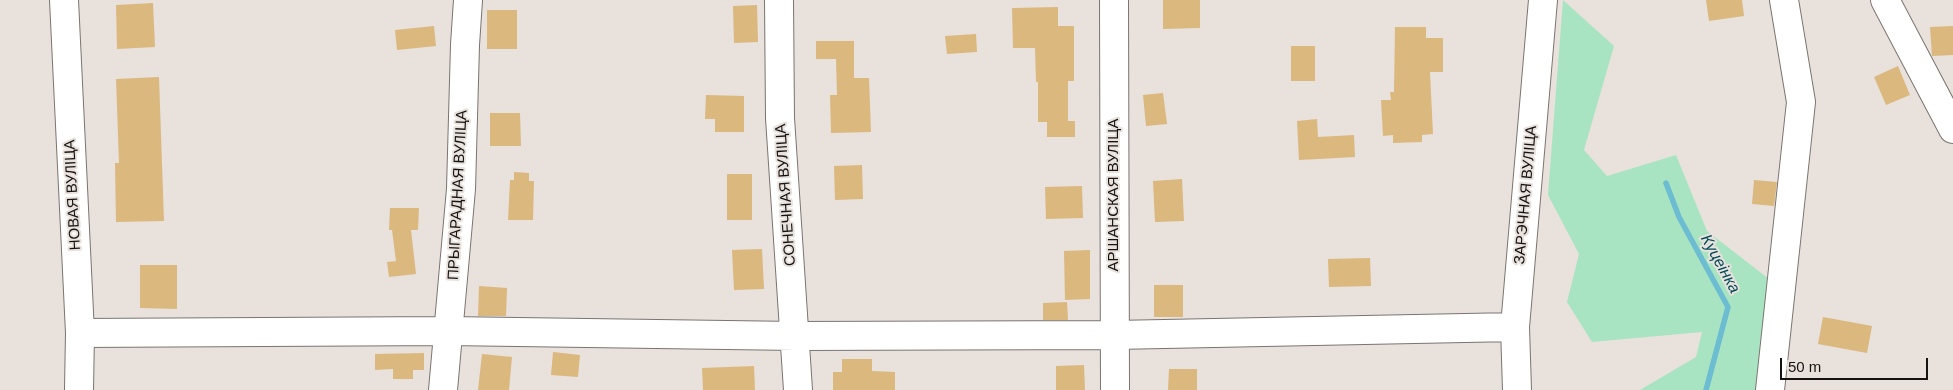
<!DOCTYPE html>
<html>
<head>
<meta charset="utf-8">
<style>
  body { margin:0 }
  #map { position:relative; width:1953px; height:390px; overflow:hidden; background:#e8e1dc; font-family:Arial,sans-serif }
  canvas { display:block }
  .scale { position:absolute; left:1780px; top:358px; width:148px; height:22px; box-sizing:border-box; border:2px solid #151211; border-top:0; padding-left:6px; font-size:15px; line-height:18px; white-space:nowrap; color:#151211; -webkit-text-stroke:4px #e8e1dc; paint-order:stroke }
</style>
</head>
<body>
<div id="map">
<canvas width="1953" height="390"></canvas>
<div class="scale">50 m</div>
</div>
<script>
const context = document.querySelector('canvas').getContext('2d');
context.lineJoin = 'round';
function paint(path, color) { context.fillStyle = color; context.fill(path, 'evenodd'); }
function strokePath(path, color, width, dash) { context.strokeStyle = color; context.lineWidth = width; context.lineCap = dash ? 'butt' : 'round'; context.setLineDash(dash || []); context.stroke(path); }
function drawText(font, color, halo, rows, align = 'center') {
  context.font = font + ' Arial,sans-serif'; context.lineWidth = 4; context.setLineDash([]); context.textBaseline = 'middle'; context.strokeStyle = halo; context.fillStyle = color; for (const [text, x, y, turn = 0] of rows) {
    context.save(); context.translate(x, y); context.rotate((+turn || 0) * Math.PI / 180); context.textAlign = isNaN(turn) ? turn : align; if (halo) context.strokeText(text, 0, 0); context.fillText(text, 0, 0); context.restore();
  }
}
paint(new Path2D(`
  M1563 0 1614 46 1584 150 1607 176 1676 155 1707 231 1769 279 1756 390H1640L1696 357 1702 332 1592 342 1567 302 1579 254 1548 195Z`), '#a9e4c2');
strokePath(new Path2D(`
  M1666 183 1679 217 1728 307 1706 390`), '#6cbcd2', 5.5);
paint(new Path2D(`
  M1163 0H1200V28L1163 29Z
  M1706 0H1742L1744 16 1709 21Z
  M153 3 155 47 117 49 116 5Z
  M757 5 758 42 734 43 733 6Z
  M1058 7V26H1074V81H1068V121H1075V137H1047V122H1038V82H1036L1035 48H1013L1012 8Z
  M487 10H517V49H487Z
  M434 26 436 46 397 50 395 30Z
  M1953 26V55L1932 56 1930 27Z
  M1395 27H1426V38H1443V72H1430L1433 134 1422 135V142L1393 143V135L1383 136 1381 100H1391L1390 92H1394Z
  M976 34 977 52 947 54 945 36Z
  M816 41H854V78H869L871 132 831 133 830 95H837L836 59H816Z
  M1291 46H1315V81H1291Z
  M1898 66 1910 95 1886 105 1874 77Z
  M159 77 164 221 116 222 115 163H119L116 79Z
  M1163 93 1167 124 1146 126 1143 95Z
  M706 95 744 96V132H715V119H705Z
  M490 113H520L521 146H490Z
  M1317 119 1318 137 1354 135 1355 157 1299 160 1297 121Z
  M862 165 863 199 835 200 834 166Z
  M514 172 529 173V181H534L533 220H508L510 180H514Z
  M727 174H752V220H727Z
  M1182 179 1184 221 1155 222 1153 181Z
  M1754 180 1777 182 1774 206 1752 204Z
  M1082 186 1083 218 1046 219 1045 187Z
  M390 208H419L418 230H411L416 274 389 277 387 262 396 261 392 230H389Z
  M762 249 764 289 734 290 732 250Z
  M1090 250V299L1065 300 1064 251Z
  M1370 258 1371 286 1329 287 1328 259Z
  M140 265H177V309L140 308Z
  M1154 285H1183V317H1154Z
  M479 286 507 288 506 316H478Z
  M1067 302 1068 320H1043V303Z
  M1823 317 1872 326 1867 353 1818 344Z
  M553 352 580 355 578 377 551 375Z
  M424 353V370H413V379H393V369L375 370V354Z
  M482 354 512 357 509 390H478Z
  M842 359H872V371L895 372V390H833V372H842Z
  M1084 365 1085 390H1056V366Z
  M754 366 755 390H703L702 368Z
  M1169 369H1197V390H1168Z`), '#dbb87e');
const minor = new Path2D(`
  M64 0 80 333 79 390
  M779 0 780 118 798 390
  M1114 0 1115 390
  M1885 0 1953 129
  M80 333 448 331 796 336 1114 335 1515 327
  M443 390 461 189 465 45 468 0
  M1517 390 1515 327 1543 0
  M1770 390 1801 102 1784 0`);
strokePath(minor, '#7b7470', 30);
strokePath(minor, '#fff', 28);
drawText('15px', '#151211', '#e8e1dc', [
  ["НОВАЯ ВУЛІЦА",73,195,-93],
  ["ПРЫГАРАДНАЯ ВУЛІЦА",458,195,-87],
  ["СОНЕЧНАЯ ВУЛІЦА",786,195,-94],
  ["АРШАНСКАЯ ВУЛІЦА",1114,195,-90],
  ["ЗАРЭЧНАЯ ВУЛІЦА",1526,195,-85]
]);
drawText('italic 16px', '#004c5b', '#e8e1dc', [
  ["Куцеінка",1720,264,61]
]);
</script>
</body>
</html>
